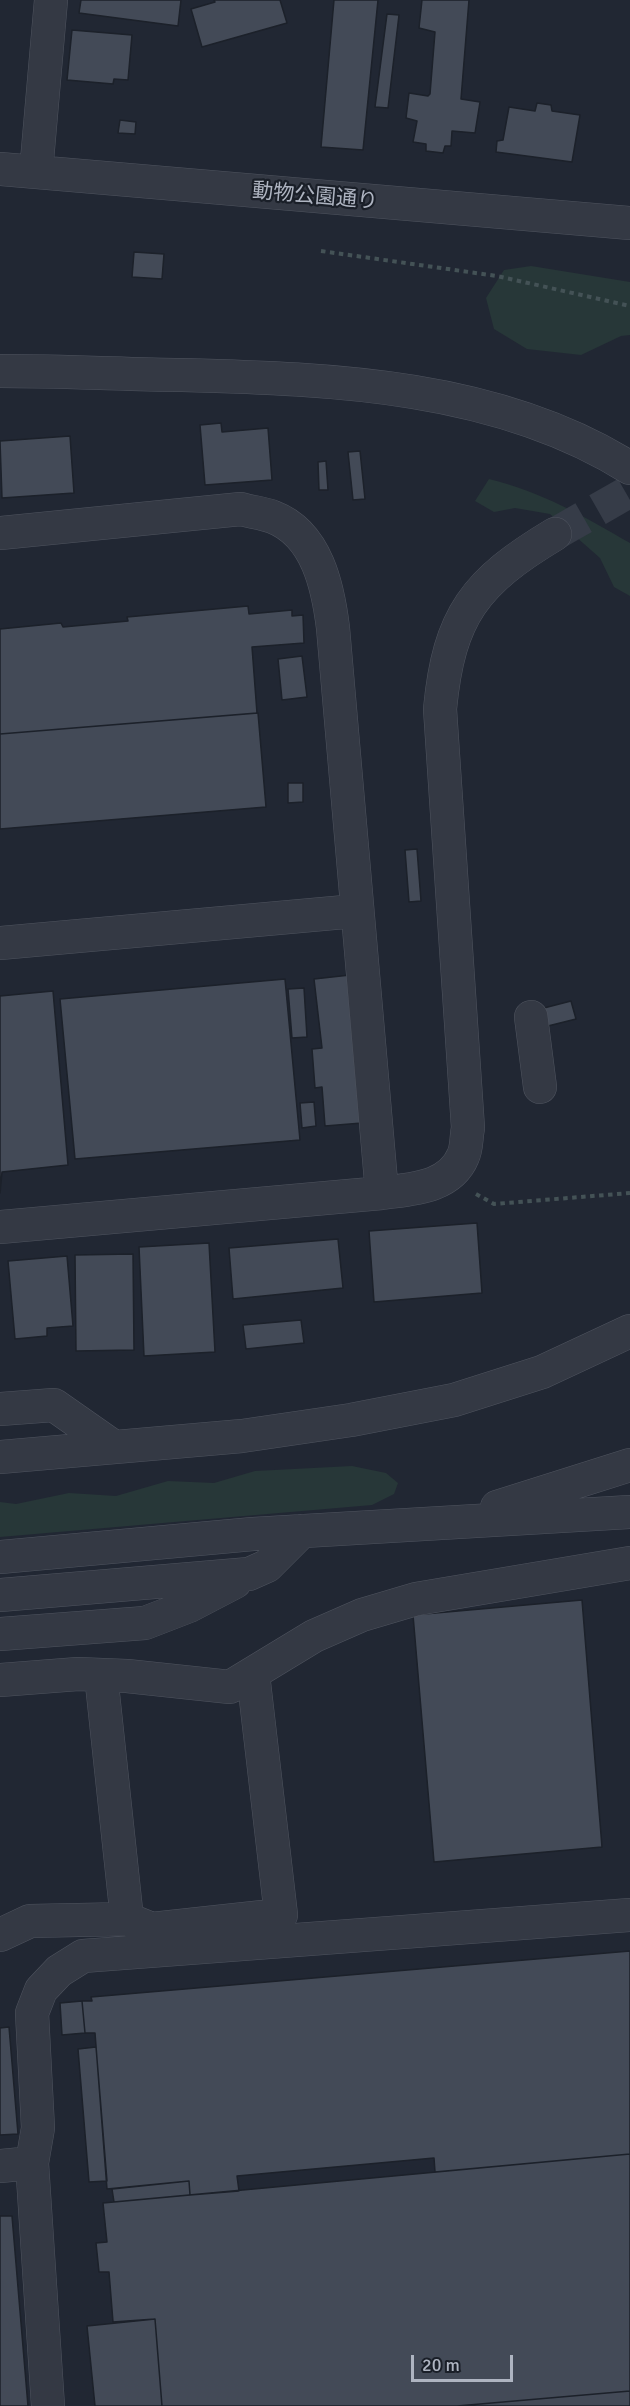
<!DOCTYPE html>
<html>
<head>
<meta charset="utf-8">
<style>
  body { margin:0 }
  #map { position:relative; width:630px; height:2406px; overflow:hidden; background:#212733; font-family:Signika,sans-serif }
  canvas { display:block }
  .scale { position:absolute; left:411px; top:2355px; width:102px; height:27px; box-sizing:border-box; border:3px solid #aeb4c1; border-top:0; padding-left:8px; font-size:18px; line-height:21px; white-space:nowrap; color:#aeb4c1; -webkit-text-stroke:4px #1a1f28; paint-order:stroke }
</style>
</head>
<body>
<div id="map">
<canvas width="630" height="2406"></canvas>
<div class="scale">20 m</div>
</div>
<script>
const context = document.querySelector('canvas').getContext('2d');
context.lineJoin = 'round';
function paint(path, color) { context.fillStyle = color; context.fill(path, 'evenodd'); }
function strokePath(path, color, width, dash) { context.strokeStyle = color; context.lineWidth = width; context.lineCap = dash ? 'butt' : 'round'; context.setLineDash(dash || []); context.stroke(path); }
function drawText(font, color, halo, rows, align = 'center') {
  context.font = font + ' Signika,"Noto Sans JP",sans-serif'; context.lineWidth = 4.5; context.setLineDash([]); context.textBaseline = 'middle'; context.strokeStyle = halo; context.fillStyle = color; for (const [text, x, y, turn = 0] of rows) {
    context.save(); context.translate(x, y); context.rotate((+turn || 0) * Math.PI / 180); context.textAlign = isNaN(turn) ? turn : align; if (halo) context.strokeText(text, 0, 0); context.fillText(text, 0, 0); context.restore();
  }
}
paint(new Path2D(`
  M531 266 630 282V335L621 336 581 355 527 349 494 329 486 298 504 270Z
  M489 479C540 491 585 517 630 543V596L614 587 600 558 550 514 515 508 494 512 475 501Z
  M352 1466 386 1473 398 1483 394 1494 372 1505 0 1537V1502L16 1504 69 1493 116 1496 168 1481 214 1483 255 1471Z`), '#273738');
const building = new Path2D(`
  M81 0H181L178 26 79 13Z
  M214 0H280L287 23 202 47 191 9 215 2Z
  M334 0H378L363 150 321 147Z
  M422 0H469L461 99 480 102 475 133 452 131 451 146H445L443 153 426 151V144L413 142 417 121 406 118 409 93 428 96 430 94 435 32 419 28Z
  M387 14 399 15 388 108 375 107Z
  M72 30 132 35 128 80 114 79 113 84 67 80Z
  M537 103 551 105 552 111 580 115 572 162 496 152 497 141 503 140 509 107 535 111Z
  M120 120 136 122 135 134 118 133Z
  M134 252 164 254 162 279 132 277Z
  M221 423 222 432 268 428 272 480 205 485 200 425Z
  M70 436 74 493 2 498 0 441Z
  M360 451 365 499 353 500 348 452Z
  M326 461 328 490H319L318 462Z
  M248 606 249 614 292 610V616L303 615 304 643 252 647 257 713 0 734V629L61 623 63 627 128 621 127 617Z
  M302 656 307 697 282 700 278 659Z
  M258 713 266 807 0 829V734Z
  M288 783H303V802L288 803Z
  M417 849 421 901 409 902 405 850Z
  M350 975 362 1123 325 1126 322 1087 315 1088 312 1049 322 1048 314 979Z
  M285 979 300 1140 75 1159 60 999Z
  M304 988 307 1037 292 1038 288 989Z
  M53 991 68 1165 2 1172 0 1193V996Z
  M571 1001 576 1019 544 1027 540 1009Z
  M314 1102 316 1126 302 1128 300 1103Z
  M477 1223 482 1293 374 1302 369 1231Z
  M338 1239 343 1288 233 1299 229 1248Z
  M209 1243 215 1352 144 1356 139 1247Z
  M133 1254 134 1350 76 1351 75 1255Z
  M67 1256 73 1326 47 1328V1336L15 1339 8 1261Z
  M301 1320 304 1343 246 1349 243 1325Z
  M582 1600 602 1847 434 1862 413 1615Z
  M630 1951V2154L435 2172 434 2158 237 2176 239 2191 190 2195 189 2181 107 2189 95 2033H85L82 2001H92L91 1997Z
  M82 2001 85 2033 62 2035 60 2003Z
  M9 2027 18 2134 0 2135V2028Z
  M96 2047 107 2181 89 2182 78 2049Z
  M630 2154V2391L457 2406H162L155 2319 113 2322 109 2272H99L96 2243 107 2242 103 2203Z
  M189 2181 190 2195 114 2202 112 2189Z
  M0 2216H12L28 2406H0Z
  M155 2319 162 2406H95L87 2326Z
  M630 2391V2406H457Z`);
paint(building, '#434a57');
strokePath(building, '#1c212a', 1.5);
strokePath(new Path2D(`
  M555 534 630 491`), '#363c48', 33, [33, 16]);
const minor = new Path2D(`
  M0 169 630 223
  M36 172 51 0
  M0 371C61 371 121 374 182 375 333 379 498 385 630 468
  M0 533 241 509C251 512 263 513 273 517 317 534 328 587 333 628L382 1193
  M0 943 356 911
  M531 1017 540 1087
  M0 1227 382 1193C411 1189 450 1188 463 1156 467 1148 466 1137 468 1128L440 709C449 615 475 582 555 534
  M0 1409 54 1405 114 1447
  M0 1457 242 1436 351 1420 454 1400 542 1372 630 1331
  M497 1507 630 1465
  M0 1557 253 1534 630 1512
  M0 1595 249 1574 267 1566 302 1531
  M0 1634 145 1623 189 1606 235 1582
  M101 1675 127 1919
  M0 1680 78 1674 127 1676 230 1687 314 1636 362 1615 416 1599 630 1563
  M0 1935 30 1921 127 1919 152 1929 281 1915 253 1674
  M0 2166 32 2163
  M48 2406 32 2163 38 2128 32 2013 41 1990 59 1971 83 1956 630 1915`);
strokePath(minor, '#4f545f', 34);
strokePath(new Path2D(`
  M321 251 497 276 630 306
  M476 1194 494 1204 630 1193`), '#445256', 4, [4.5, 4.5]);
strokePath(minor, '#343944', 33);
drawText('21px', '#aeb4c1', '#1a1f28', [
  ["動物公園通り",315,197,5]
]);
</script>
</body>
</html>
